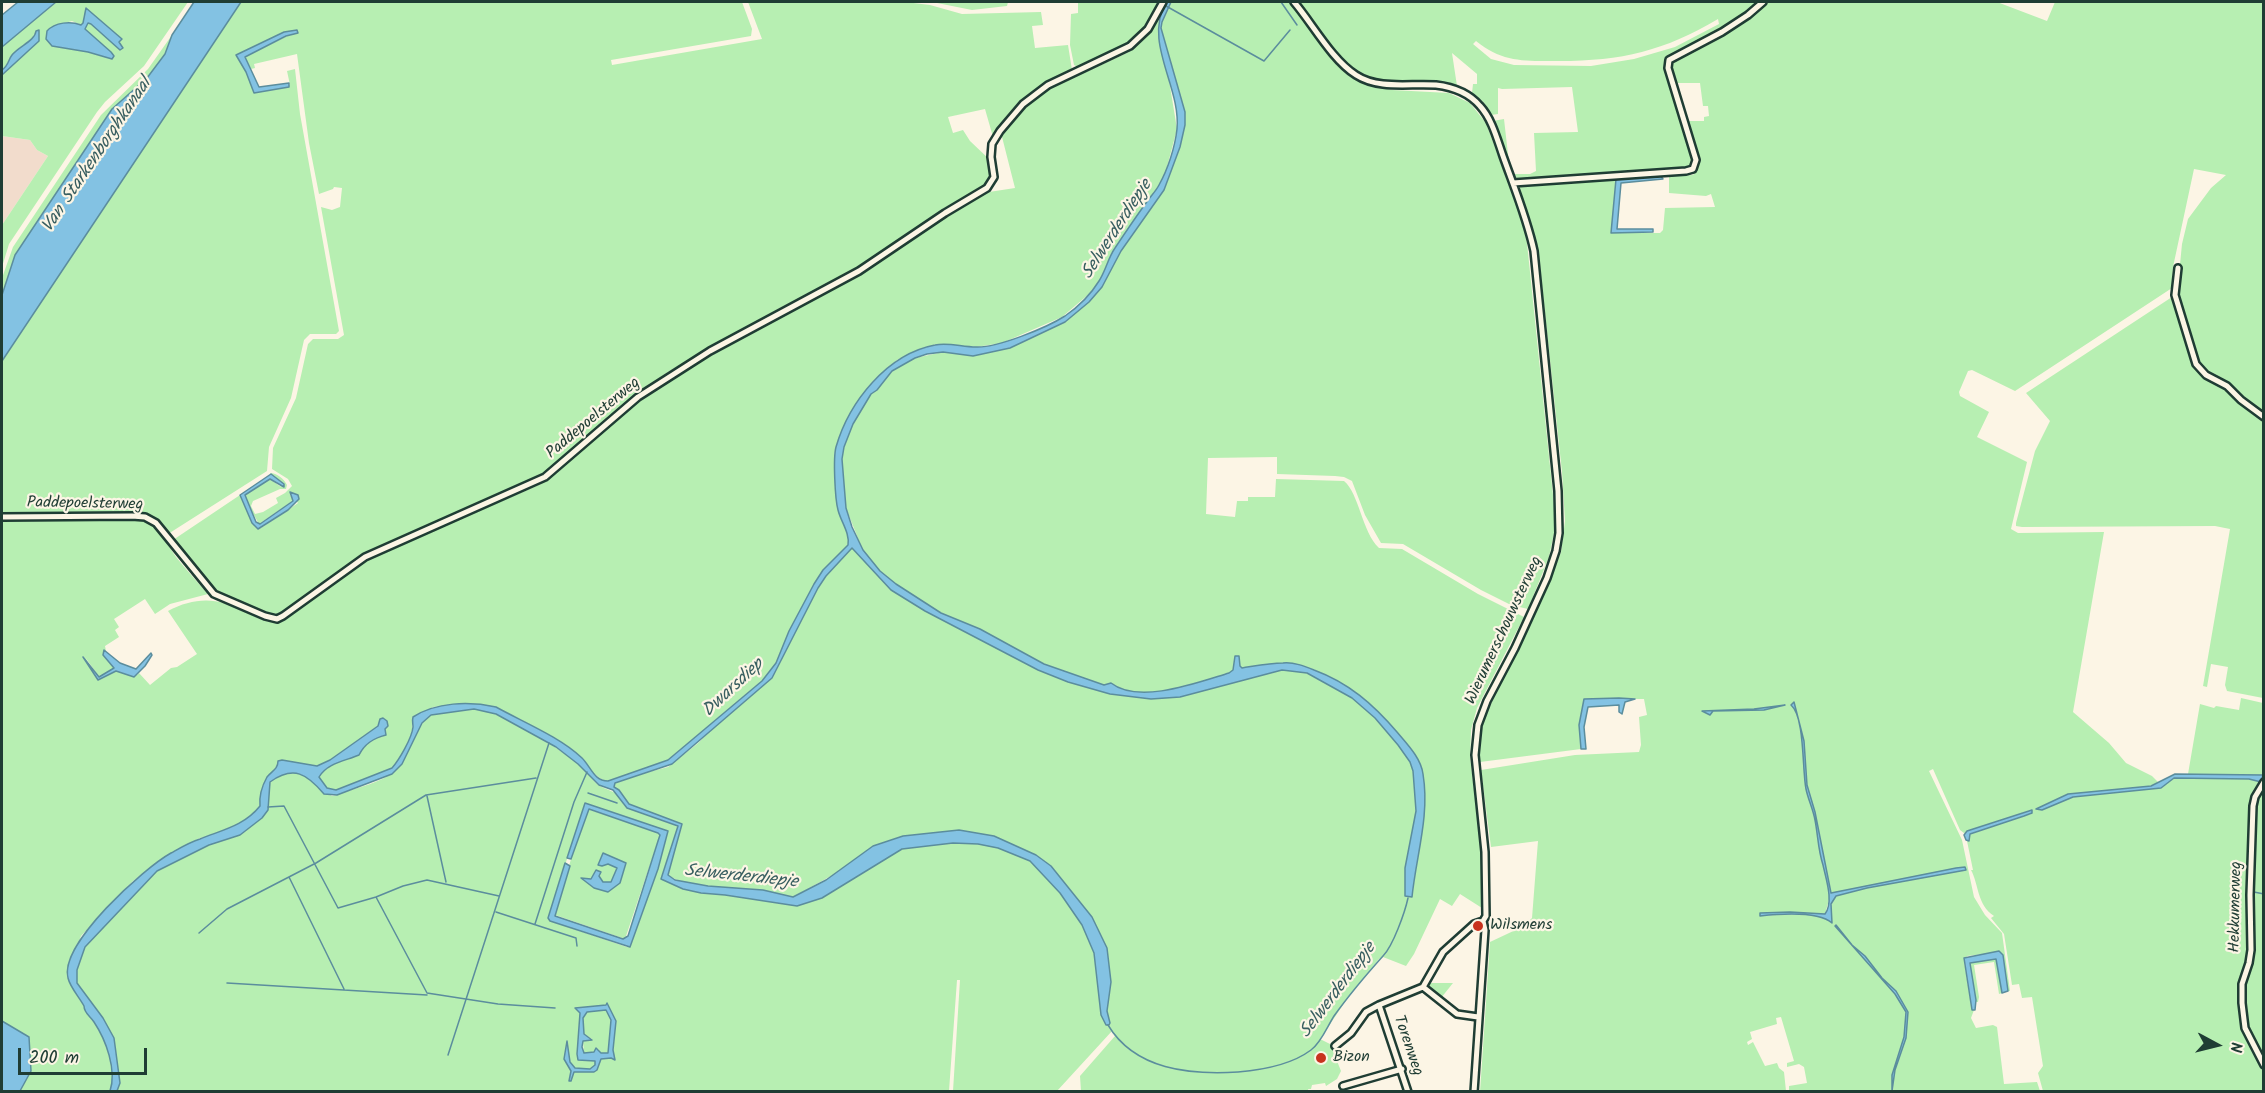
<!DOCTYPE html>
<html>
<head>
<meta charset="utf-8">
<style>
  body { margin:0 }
  #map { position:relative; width:2265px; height:1093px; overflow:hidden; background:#fcf5e5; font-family:Kalam,sans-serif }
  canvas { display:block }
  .frame { position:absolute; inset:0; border:3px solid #1f3d34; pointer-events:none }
  .north { position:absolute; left:2187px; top:1015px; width:60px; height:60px; -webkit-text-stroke:4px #fcf5e5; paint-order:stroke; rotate:97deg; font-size:16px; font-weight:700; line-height:24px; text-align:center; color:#1f3d34 }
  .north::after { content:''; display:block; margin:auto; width:21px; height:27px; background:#1f3d34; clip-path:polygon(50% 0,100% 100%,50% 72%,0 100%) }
  .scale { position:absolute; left:18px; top:1048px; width:129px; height:27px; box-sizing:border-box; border:3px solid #1f3d34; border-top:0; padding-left:8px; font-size:18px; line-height:21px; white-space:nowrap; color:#1f3d34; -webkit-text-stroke:4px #fcf5e5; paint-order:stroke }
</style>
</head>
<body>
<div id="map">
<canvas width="2265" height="1093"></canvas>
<div class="frame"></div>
<div class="north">N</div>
<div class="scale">200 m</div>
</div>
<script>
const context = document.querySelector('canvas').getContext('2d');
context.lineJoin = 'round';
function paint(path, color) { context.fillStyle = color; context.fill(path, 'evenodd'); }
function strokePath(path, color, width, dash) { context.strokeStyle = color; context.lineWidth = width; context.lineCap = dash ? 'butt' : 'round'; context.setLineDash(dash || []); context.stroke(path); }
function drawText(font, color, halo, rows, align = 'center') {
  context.font = font + ' Kalam,sans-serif'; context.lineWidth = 4.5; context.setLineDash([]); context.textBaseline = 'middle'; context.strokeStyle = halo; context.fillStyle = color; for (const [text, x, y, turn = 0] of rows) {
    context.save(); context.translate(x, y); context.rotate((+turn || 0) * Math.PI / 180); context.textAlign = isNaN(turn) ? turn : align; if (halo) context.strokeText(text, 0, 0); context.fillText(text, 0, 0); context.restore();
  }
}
paint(new Path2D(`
  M2 136 30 140 37 150 48 156 2 225Z`), '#f2dccc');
paint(new Path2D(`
  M56 2H188L144 66 105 102 97 112 9 244 2 267V225L48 156 37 150 30 140 2 136V75L39 41 37 30C34 40 21 45 13 54 8 59 8 65 2 70V47ZM84 15 122 39 119 42 91 24 88 23 85 29 111 52 112 59 88 52 52 46 53 26 72 21 81 25 83 23Z
  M241 2H742L752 29 751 36 611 60 612 65 762 39 748 2 846 3 905 2 930 5 962 14 1041 12 1043 25 1032 26 1035 48 1068 45 1072 70C1042 85 1008 105 993 137L985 109 948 117 953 133 963 130 970 141 990 160V178L983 187 944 208 850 273 778 309 668 372 625 403 547 473 538 479 391 542 356 560 279 616 273 617 215 591 173 540 240 495 252 523 261 528 298 503 290 494 293 501 259 524 244 498 247 493 270 479 281 487 270 473C277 473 284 479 287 485L286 489H280L253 501 251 506 255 514 263 512 278 503 276 498 285 493 292 486 288 479 272 469 273 448 296 398 308 344 313 339H338L344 335 321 207 332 210 340 207 342 188 334 187 333 189 319 194 309 143 297 54 254 64 255 68 251 69 245 57 287 36 298 33 297 30 284 32 237 55 246 72 254 93 290 85 287 71 295 69 300 114 339 331 336 334H310L304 340 291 398 269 447 267 471 168 534 156 520 143 515H2V361Z
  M932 2H1008L1007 6 972 10Z
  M1078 2H1161L1143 32 1130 44 1080 68 1074 65 1070 45 1071 14 1078 13Z
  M1171 2H1290L1337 62 1362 82 1392 90 1449 93 1470 103 1486 123 1524 226 1527 243 1556 524 1549 557 1528 609 1511 605 1481 590 1403 544 1381 543 1365 515 1352 481 1344 477 1335 476 1277 474V457L1208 458 1206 514 1235 517 1237 501H1248V497H1275L1276 479 1344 481C1359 493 1362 532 1379 548L1402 549 1478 594 1524 617 1477 708 1471 730 1470 757 1481 849 1482 908 1460 894 1452 906 1440 899 1414 954 1406 966 1383 957 1379 959 1347 999 1320 1039 1334 1046 1333 1051 1341 1071 1337 1079 1326 1086 1325 1083 1312 1085 1311 1089H1308L1309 1092 1081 1091 1080 1076 1115 1036 1112 1031 1057 1091H953L960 980H957L949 1091H117L120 1083 114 1038 77 983V970L85 947 157 871 209 845 240 835 268 805 270 782C298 762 309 779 332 796L337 795C352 789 380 783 392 773 410 759 415 721 433 714 447 709 469 707 483 710 506 715 561 749 578 764 585 770 594 782 600 786 613 793 617 790 624 805L678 826 661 879 701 893 725 895 797 906 822 898 902 849 953 843 978 844 998 848 1031 861 1060 893 1082 925 1094 953 1101 1015 1110 1022 1107 1011 1111 982 1107 948 1092 917 1051 866 1036 855 994 836H903L793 897C782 895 771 892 761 890 733 887 691 891 668 875L682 824 629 804 614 787 615 783 633 776 668 767 697 744 722 720 772 678 818 588 826 576 852 548 892 589 860 554 861 546 846 508 842 459 844 447 853 424 871 393 877 390 892 371 915 358 943 352 973 356 1010 348 1065 322 1102 287 1121 251 1164 190 1180 147 1185 112 1161 28 1162 22ZM585 803 668 831 658 869 627 947 550 921 548 918ZM606 1005 616 1021 611 1058 600 1059 597 1070 594 1072H573L571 1081 569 1080 571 1071 564 1058 567 1044 570 1062 575 1069H590L595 1066 596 1061 578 1059 577 1054 580 1013 576 1008Z
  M1297 2H1762L1742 19 1669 57 1667 76 1693 162 1690 170 1516 182 1513 174H1530L1536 171 1534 133 1578 132 1572 87 1502 89 1498 88V114L1491 115 1484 103 1472 93 1473 84H1477V74L1452 53 1457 86 1372 79C1338 67 1318 29 1297 2ZM1718 19 1719 24 1675 47 1634 59 1591 66 1514 65 1491 59 1473 44 1476 41C1503 63 1526 61 1559 61 1622 61 1664 51 1718 19Z
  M1766 2H1997L2047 21 2055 2H2263V416L2207 374 2197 363 2177 295 2182 244 2188 219 2211 188 2226 175 2194 169 2173 267 2172 288 2015 391 1972 370 1968 371 1959 392 1960 396 1989 412 1977 437 2027 462 2011 529 2018 533 2104 532 2073 712 2109 743 2126 763 2152 776 2159 783 2147 787 2072 794 2036 809 2042 810 2073 797 2161 788 2174 778 2249 779 2259 781 2253 792 2249 808 2247 955 2238 998 2243 1030 2263 1072V1091H2043L2038 1073 2043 1066 2032 997 2022 998 2019 984 2012 985 2004 934 1991 918 1994 916C1977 905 1979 885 1971 870H1973L1967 841 1970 834 2024 816 2031 814V810L1964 833 1960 830 1933 769 1929 771 1962 840 1974 897 1985 915 2002 933 2010 991H2008L2001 952 1967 956 1964 961 1972 1010H1974L1971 1018 1976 1028 1993 1025 1997 1027 2004 1084 2037 1082 2040 1091H1789V1086L1807 1083 1804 1067 1799 1064 1787 1067V1063L1794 1061 1781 1017 1776 1018 1777 1024 1750 1032 1752 1039 1747 1042 1748 1045 1753 1042 1765 1066 1777 1063 1779 1068 1784 1072 1786 1091 1480 1092 1490 942 1524 926 1532 918 1538 841 1491 847 1481 770 1575 755 1639 752 1641 745 1639 717 1647 715 1644 699H1584L1581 749 1480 762V738L1484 718 1546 591 1561 552 1565 521 1562 472 1538 248 1518 187 1524 185 1616 179 1611 233H1660L1663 230 1665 208 1715 207 1711 194 1706 196 1669 193V176L1693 175 1700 163 1687 121H1704V117L1709 116 1708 106H1703L1700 83H1675L1670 71V61L1733 29ZM1965 867V870L1867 888 1836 896 1831 905 1832 923C1816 910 1780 915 1760 916L1790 912 1825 914 1831 893Z
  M1163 9 1159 19 1177 129 1166 171 1158 187 1112 252 1100 280 1089 294 1062 317 1002 343 976 347 937 344 917 350 897 360 872 382 858 403 840 436 835 450 834 461 838 511 848 535V545L823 570 814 584 789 631 776 663 762 681 668 760 608 781C598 781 579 759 570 750 549 732 520 720 496 707L469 704 433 707 412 721C415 735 401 758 392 768L336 790 327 788 319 777C323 770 335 762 343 759 345 759 351 759 352 758 364 751 369 735 385 736V729L388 726 387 721 383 718 378 726 330 760 317 766 282 760 278 761C277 769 272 771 267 777 262 786 259 796 260 806L248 819 217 834 200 838 169 854 133 881 81 936 67 977 84 1006C84 1013 90 1016 94 1022 106 1040 117 1070 110 1091H20L31 1071 29 1037 2 1021V520H144C159 527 167 544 176 557 186 569 197 582 208 594L170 604 155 614 145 599 114 619 119 627 115 630 119 637 105 646 106 651H104L103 655 114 668 99 677 85 657 98 680 116 671 137 675 139 673 150 685 171 668 177 667 197 654 168 611C194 597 218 597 244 611 256 617 265 623 279 622L367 560 541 484 558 472 628 408 668 381 743 337 866 271 895 250 964 205 989 192 1015 188 1001 133C1025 104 1051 85 1084 69L1086 72 1129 52 1128 49 1152 26Z
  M172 35 165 54 147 78 112 109 15 255 2 295V278L13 247 101 115 148 69Z
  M1504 119 1509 163 1493 121Z
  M2172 297 2194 360 2210 379 2228 391 2238 403 2263 422V698L2227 691 2225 685 2228 667 2211 664 2207 687 2203 686 2230 529 2215 526 2022 527 2016 526V523L2035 451 2050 421 2026 393Z
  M2241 698 2263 703V775L2188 774 2200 704 2214 708 2216 706 2239 710Z
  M2263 786V1058L2247 1021 2244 1003 2245 986 2254 955 2256 805 2259 793Z
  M588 809 658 833 660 835 625 939 555 915 571 859Z
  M1996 958 2002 993 1999 994 1994 962 1974 965 1979 997 1978 1002H1976L1970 963Z
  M1428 983H1453L1441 998 1428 987Z
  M606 1010 611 1020 608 1053H601L598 1049 594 1052 584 1053 583 1041 592 1039 584 1034 583 1018 587 1012Z`), '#b7efb2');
const water = new Path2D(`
  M18 2H56L2 47V15Z
  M194 2H241L2 361V295L15 255 112 109 147 78 165 54 172 35Z
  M1166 2H1171L1162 22 1161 28 1185 112V125L1180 147 1164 190 1121 251 1102 287 1089 302 1065 322 1010 348 973 356 943 352 927 354 915 358 892 371 877 390 871 394 853 424 844 447 842 459 846 508 852 527 863 550 880 571 896 584 941 613 980 629 1044 664 1104 685 1111 683C1139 705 1199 682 1229 673L1233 670 1235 656H1239L1240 666 1242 668C1255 666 1269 663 1283 663 1294 662 1304 666 1314 670 1349 683 1373 704 1397 732 1407 744 1421 758 1423 774 1430 816 1416 856 1412 897L1405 896V868L1416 811 1413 771 1410 762 1398 745 1375 718 1352 698 1307 673 1282 670 1180 697 1151 699 1110 694 1068 682 1038 670 925 611 891 590 852 548 826 576 818 588 772 678 672 764 615 783 614 787 619 790 629 804 682 824 668 875 675 880 708 886 763 890 793 897 826 880 873 846 903 836 959 830 994 836 1036 855 1051 866 1092 917 1107 948 1111 982 1107 1011 1110 1023 1109 1025H1106L1101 1015 1094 953 1082 925 1060 893 1030 861 998 848 978 844 953 843 902 849 822 898 797 906 725 895 701 893 683 889 661 879 678 826 627 808 613 790 599 785 578 764 556 747 496 714 474 709 431 715 422 723 402 764 392 774 337 795 324 794C307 774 294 765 270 782L268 810 262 818 240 835 209 845 157 871 85 947 77 970V983L103 1018 114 1038 120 1083 117 1091H110C117 1070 106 1040 94 1022 90 1016 84 1013 84 1006 79 997 70 987 68 978 59 944 144 868 171 853 180 848 190 842 200 839 222 830 244 826 260 806 259 796 262 786 267 777 272 771 278 769 278 761L282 760 317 766 330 760 378 726 380 719 383 718 387 721 388 726 385 729 386 735C374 738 365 743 359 755 345 761 327 763 319 777L327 788 336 790 392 768C399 760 412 738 413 727 413 724 412 720 413 717 436 702 469 701 496 707 523 722 560 737 582 758 591 767 594 781 608 781L668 760 762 681 776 663 789 631 814 584 823 570 848 545C850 533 841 522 838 510 835 499 833 458 836 447 849 402 887 354 935 345 948 342 962 347 976 347 997 348 1046 328 1065 316 1078 307 1091 294 1099 281 1106 270 1108 258 1115 248 1125 233 1135 218 1146 203 1150 197 1156 191 1159 185 1168 169 1175 147 1177 129 1181 86 1143 43 1166 2Z
  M86 8 122 39 119 42 123 48 120 50 91 24 88 23 85 29 111 52 114 56 112 59 88 52 52 46 46 39 47 31C55 22 71 21 81 25L83 23Z
  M39 30V41L2 75V70C9 65 8 60 12 55 19 46 35 41 36 31Z
  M297 30 298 33 286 36 245 57 259 87 289 83V87L254 93 246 72 236 55 284 32Z
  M1660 175 1663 179 1621 183 1617 229H1653V232L1611 233 1616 179Z
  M271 474 284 484V487L270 479 245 495 256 522 260 524 293 501 290 492 298 495 299 499 288 510 258 529 252 523 240 495Z
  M104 650 120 663 136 669 151 653 152 655 145 666 134 677 116 671 98 680 83 657 99 677 114 668 103 655Z
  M1619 698 1635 699 1625 702 1622 714 1619 712V705L1588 707 1584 727 1586 749H1581L1579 725 1584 699Z
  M1794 702 1804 741 1807 785 1815 812 1831 893 1956 868 1965 867 1966 870 1867 888 1836 896 1831 904 1832 923C1818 911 1779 914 1760 916V913L1790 912 1825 914C1834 902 1826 879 1823 865 1818 850 1818 835 1815 820 1813 809 1808 799 1806 789 1802 769 1805 717 1791 705Z
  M1785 705 1764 710 1713 711 1710 715 1702 711 1754 709Z
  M2175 774 2263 775 2261 782 2249 779 2174 778 2161 788 2073 797 2042 810 2036 809 2068 794 2151 786Z
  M585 803 668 831 658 869 630 947 550 921 548 918 565 863 570 866 555 916 623 939 628 936 658 841 660 835 658 833 589 809 571 859 567 858Z
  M2032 810V813L2024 816 1970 834 1969 841 1966 840 1964 835 1967 831Z
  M603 853 626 863 620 883 608 892 594 888 581 878 591 879 596 870 601 872 599 876 603 882H611L617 868 608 864 602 866 598 865Z
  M1836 925 1852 945 1865 956 1882 978 1896 991 1908 1012 1906 1038 1895 1070 1892 1091V1075L1904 1037 1906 1012 1895 994 1835 926Z
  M1999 951 2003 955 2008 991 2002 993 1996 959 1970 963 1976 1000 1975 1010H1972L1964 958Z
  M607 1003 616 1021 613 1050 615 1060 611 1058 601 1059 597 1070 594 1072H574L571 1081H569L571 1071 564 1059 567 1041 570 1062 575 1068 590 1069 595 1065V1061L578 1060 577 1054 580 1013 575 1008 606 1005ZM606 1010 611 1020 608 1053H601L596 1048 594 1052 584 1053 582 1047 583 1041 592 1040 584 1034 583 1018 587 1012Z
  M2 1021 29 1037 31 1071 20 1091H2Z`);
paint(water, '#83c2e3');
strokePath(water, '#5b8d9d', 1.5);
strokePath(new Path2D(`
  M1281 2 1297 25
  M1166 6 1264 61 1290 30
  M588 793 617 803
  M427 796 446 882
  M268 807 284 806 338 908 376 897
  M289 877 344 989
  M2253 895 2254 892 2264 894
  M499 896 427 880 403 886 376 897 427 993 498 1004 555 1008
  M496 912 576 938 577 946
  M535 924 574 802 587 772
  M199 933 227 909 316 863 426 795 536 778
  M227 983 427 995
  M2245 987 2254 955 2253 902
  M2247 1024 2254 1039
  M1108 1025C1135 1070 1190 1075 1238 1072 1262 1070 1291 1065 1311 1050 1321 1043 1327 1027 1334 1016 1349 995 1366 975 1383 956 1393 946 1405 912 1408 898
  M448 1055 549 743`), '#5b8d9d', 1.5);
const minor = new Path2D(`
  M1294 2C1312 23 1332 60 1356 75 1379 90 1410 83 1436 85 1453 87 1469 93 1480 106 1492 119 1497 139 1503 156 1514 187 1527 218 1534 251L1558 491 1559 533 1556 551 1547 578 1515 648 1487 701 1478 725 1475 755 1485 852 1486 916 1483 921 1485 930 1474 1092
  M1513 183 1686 171 1693 169 1696 160 1668 68 1669 60 1722 32 1748 15 1763 2
  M2178 268 2175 295 2196 364 2206 375 2227 386 2241 400 2264 417
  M2 517 132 516 145 517 156 523 214 594 265 616 277 619 283 616 365 557 545 477 638 397 710 351 859 271 945 213 987 188 994 177 991 157 992 144 1000 131 1023 104 1048 85 1130 46 1148 29 1163 2
  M2264 782 2255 797 2253 806 2250 895 2251 950 2249 963 2242 984V1003L2245 1028 2264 1065
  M1423 987 1457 1014 1478 1017
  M1335 1046 1351 1033 1366 1012 1379 1005
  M1343 1086 1402 1069
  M1408 1092 1379 1005 1423 987 1443 952 1474 924 1483 921`);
strokePath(minor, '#1f3d34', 10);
strokePath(minor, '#fcf5e5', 5);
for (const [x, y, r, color] of [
  [1478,926,6,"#c8321e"],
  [1321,1058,6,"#c8321e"]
]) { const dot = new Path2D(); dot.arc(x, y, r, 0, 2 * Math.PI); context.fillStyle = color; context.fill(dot); strokePath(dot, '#fcf5e5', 2); }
drawText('16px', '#1f3d34', '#fcf5e5', [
  ["Paddepoelsterweg",594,419,-40],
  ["Paddepoelsterweg",85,505,1],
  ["Wierumerschouwsterweg",1505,631,-65],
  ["Hekkumerweg",2237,907,-89],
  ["Torenweg",1407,1046,71]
]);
drawText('16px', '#1f3d34', '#fcf5e5', [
  ["Wilsmens",1490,926],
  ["Bizon",1333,1058]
], 'left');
drawText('italic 18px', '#385e60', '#fcf5e5', [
  ["Van Starkenborghkanaal",98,156,-56],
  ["Selwerderdiepje",1118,230,-57],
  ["Dwarsdiep",734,689,-43],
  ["Selwerderdiepje",741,878,6],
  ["Selwerderdiepje",1339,991,-53]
]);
</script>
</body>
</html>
